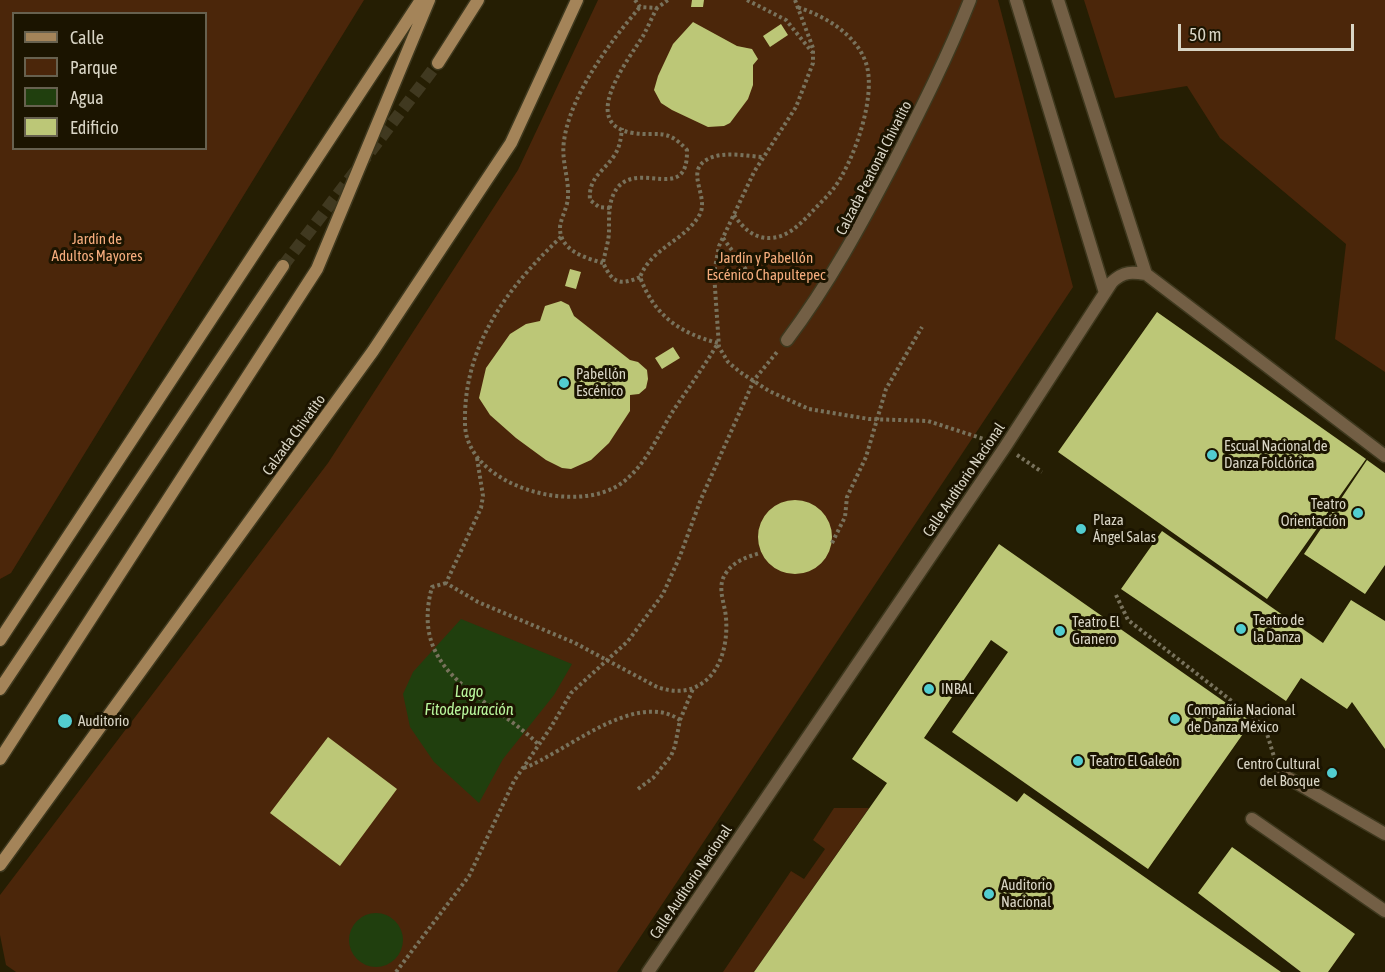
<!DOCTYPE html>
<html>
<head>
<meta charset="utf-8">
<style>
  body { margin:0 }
  #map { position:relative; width:1385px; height:972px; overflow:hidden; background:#251e03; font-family:"Asap Condensed",sans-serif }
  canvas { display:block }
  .legend { position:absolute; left:12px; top:12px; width:195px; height:138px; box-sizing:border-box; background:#1b1400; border:2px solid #67614f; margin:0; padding:8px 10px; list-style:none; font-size:18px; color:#d9d5c5 }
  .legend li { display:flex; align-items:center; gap:12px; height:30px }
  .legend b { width:30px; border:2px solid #67614f }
  .scale { position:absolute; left:1178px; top:24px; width:176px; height:27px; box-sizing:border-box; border:3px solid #d9d5c5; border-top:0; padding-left:8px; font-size:18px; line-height:21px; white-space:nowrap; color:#d9d5c5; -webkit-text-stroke:4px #1b1400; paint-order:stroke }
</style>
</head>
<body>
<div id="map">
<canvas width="1385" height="972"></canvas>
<ul class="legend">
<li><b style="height:8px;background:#a48459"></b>Calle</li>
<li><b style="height:16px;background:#4b260a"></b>Parque</li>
<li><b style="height:16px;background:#203f0e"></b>Agua</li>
<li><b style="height:16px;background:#bcc777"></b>Edificio</li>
</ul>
<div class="scale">50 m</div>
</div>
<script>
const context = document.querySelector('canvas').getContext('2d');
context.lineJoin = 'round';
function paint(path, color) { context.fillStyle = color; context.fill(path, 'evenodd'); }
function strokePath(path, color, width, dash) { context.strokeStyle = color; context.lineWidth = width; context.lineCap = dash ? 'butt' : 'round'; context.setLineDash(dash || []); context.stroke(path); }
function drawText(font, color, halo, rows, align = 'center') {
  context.font = font + ' "Asap Condensed",sans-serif'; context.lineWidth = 6; context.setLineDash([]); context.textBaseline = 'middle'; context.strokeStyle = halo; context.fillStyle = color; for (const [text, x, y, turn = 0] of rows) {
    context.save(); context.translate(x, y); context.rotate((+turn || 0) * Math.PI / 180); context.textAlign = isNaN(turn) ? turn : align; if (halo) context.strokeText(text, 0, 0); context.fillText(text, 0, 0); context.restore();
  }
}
paint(new Path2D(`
  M0 0H364L11 573 0 579ZM14 14H206V148H14Z
  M598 0H998L1073 287 617 972H16L6 965 0 935V895L328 463 518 170Z
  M1084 0H1385V372L1335 339 1346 244 1220 138 1187 86 1115 98Z
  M834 808H869L754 972H723L791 871 804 879 825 849 813 840Z`), '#4b260a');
paint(new Path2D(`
  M461 619 572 664 554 695 503 759 479 803 434 762 410 727 403 694 413 672Z
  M349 940a27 27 0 1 1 54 0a27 27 0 1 1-54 0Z`), '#203f0e');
paint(new Path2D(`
  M692 0H704L703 7H691Z
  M693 22 737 46 752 49 758 59 753 65V85L748 99 730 123 724 126 708 127 672 110 661 103 654 90 658 76 673 44Z
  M781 24 788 35 770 47 763 36Z
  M570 269 581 272 576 289 565 286Z
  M561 301 569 305 574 316 630 360 638 362 647 370 648 379 646 388 639 394 630 395V411L609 443 591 460 571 469 562 468 546 460 516 438 490 415 479 398 486 368 510 334 526 324 540 321 545 306Z
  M1157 312 1366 459 1267 599 1058 452Z
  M673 347 680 358 662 369 655 358Z
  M1367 460 1385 473V565L1365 594 1304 554Z
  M758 537a37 37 0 1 1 74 0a37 37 0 1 1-74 0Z
  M1162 531 1323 643 1351 600 1385 621V749L1352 702 1347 709 1301 678 1286 701 1121 589Z
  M999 544 1252 721 1148 869 952 732 1008 652 991 640 924 738 1017 802 1024 793 1281 972H754L887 783 852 759Z
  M328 737 397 789 340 866 270 813Z
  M1232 847 1355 934 1328 972H1301L1198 893Z`), '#bcc777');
strokePath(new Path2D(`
  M283 266 438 63`), '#403920', 12, [12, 6]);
const lane = new Path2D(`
  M1016 0 1105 293
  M1058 0 1146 274
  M1283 775 1385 834
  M1252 819 1385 911
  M648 972 1005 447 1112 282C1124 271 1132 272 1146 274L1385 456`);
const street = new Path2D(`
  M787 340C829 284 861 225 894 162 921 109 948 56 970 0`);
const secondary = new Path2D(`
  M438 63 478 0
  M0 640 421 0
  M0 689 283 266
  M0 759 317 269 429 0
  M0 865 373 351 511 143 577 0`);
strokePath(lane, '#3e381e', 15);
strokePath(street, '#3e381e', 15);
strokePath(secondary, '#3e381e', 15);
strokePath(new Path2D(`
  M635 0 640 7 657 8 668 0
  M747 0 786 20 812 52
  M795 0 813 48V63L796 107 754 172 719 246 714 273 719 347 728 362 740 372 769 391 809 409 869 419 928 421 990 441
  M610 208 599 207 590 200C588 178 603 172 614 156 620 147 621 138 622 128
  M734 215C743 228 754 239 771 238 787 237 798 226 809 215 817 206 826 198 834 188 854 161 877 96 866 63 856 34 825 16 797 7
  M561 237C507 288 463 346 465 424 466 487 579 517 623 482 648 463 659 432 675 408 690 386 705 365 718 343 679 333 654 315 640 277 652 247 685 241 700 214 709 196 684 171 708 159 723 151 746 156 763 157
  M723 238 747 271
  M603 263C585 258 559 250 560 227 561 217 568 207 568 196 569 178 561 160 564 141 570 95 610 42 640 7
  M640 277C619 286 613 283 603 263 605 252 609 241 609 231 609 217 608 199 618 187 641 161 688 204 687 150 666 127 659 137 633 133 577 124 629 59 643 36 648 27 652 17 657 8
  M1017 455 1042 472
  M477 458 483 496 481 508 446 583 478 602 575 643 657 687C672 692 687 693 701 684 722 671 728 641 726 618 725 603 716 587 726 573 734 561 747 557 760 553
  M832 543 845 517 847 497 866 457 886 389 922 327
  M446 583 432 587C408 675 488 695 538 744
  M1116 595 1128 620 1265 727 1275 760
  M524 768C565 753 635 689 680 720
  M638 789 653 778 671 756 675 746 680 720 693 689
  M396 972 469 876 514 781 551 727 571 693 628 641 663 594 680 556 701 499 754 380 777 352`), '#78725c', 4, [3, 3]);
strokePath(lane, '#735f45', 12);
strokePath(street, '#735f45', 12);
strokePath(secondary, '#a48459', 12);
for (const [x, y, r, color] of [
  [564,383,6,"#52cdd0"],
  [1212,455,6,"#52cdd0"],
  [1358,513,6,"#52cdd0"],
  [1081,529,6,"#52cdd0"],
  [1241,629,6,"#52cdd0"],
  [1060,631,6,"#52cdd0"],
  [929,689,6,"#52cdd0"],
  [1175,719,6,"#52cdd0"],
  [65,721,8,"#52cdd0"],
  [1078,761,6,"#52cdd0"],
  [1332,773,6,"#52cdd0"],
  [989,894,6,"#52cdd0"]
]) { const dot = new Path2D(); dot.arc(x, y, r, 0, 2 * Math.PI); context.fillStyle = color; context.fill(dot); strokePath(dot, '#1b1400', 2); }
drawText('15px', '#d9d5c5', '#1b1400', [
  ["Calzada Peatonal Chivatito",874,168,-63],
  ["Calzada Chivatito",294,435,-54],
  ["Calle Auditorio Nacional",964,480,-56],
  ["Calle Auditorio Nacional",691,882,-56]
]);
drawText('15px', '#f6ad7d', '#1b1400', [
  ["Jardín de",97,239],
  ["Adultos Mayores",97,256],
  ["Jardín y Pabellón",766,258],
  ["Escénico Chapultepec",766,275]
]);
drawText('15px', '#d9d5c5', '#1b1400', [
  ["Pabellón",576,374],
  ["Escénico",576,391],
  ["Escual Nacional de",1224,446],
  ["Danza Folclórica",1224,463],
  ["Teatro",1346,504,"right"],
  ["Orientación",1346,521,"right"],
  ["Plaza",1093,520],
  ["Ángel Salas",1093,537],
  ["Teatro de",1253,620],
  ["la Danza",1253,637],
  ["Teatro El",1072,622],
  ["Granero",1072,639],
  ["INBAL",941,689],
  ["Compañía Nacional",1187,710],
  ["de Danza México",1187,727],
  ["Auditorio",78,721],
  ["Teatro El Galeón",1090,761],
  ["Centro Cultural",1320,764,"right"],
  ["del Bosque",1320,781,"right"],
  ["Auditorio",1001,885],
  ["Nacional",1001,902]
], 'left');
drawText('italic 16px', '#b9f69c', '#1b1400', [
  ["Lago",469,692],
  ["Fitodepuración",469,710]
]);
</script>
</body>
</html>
